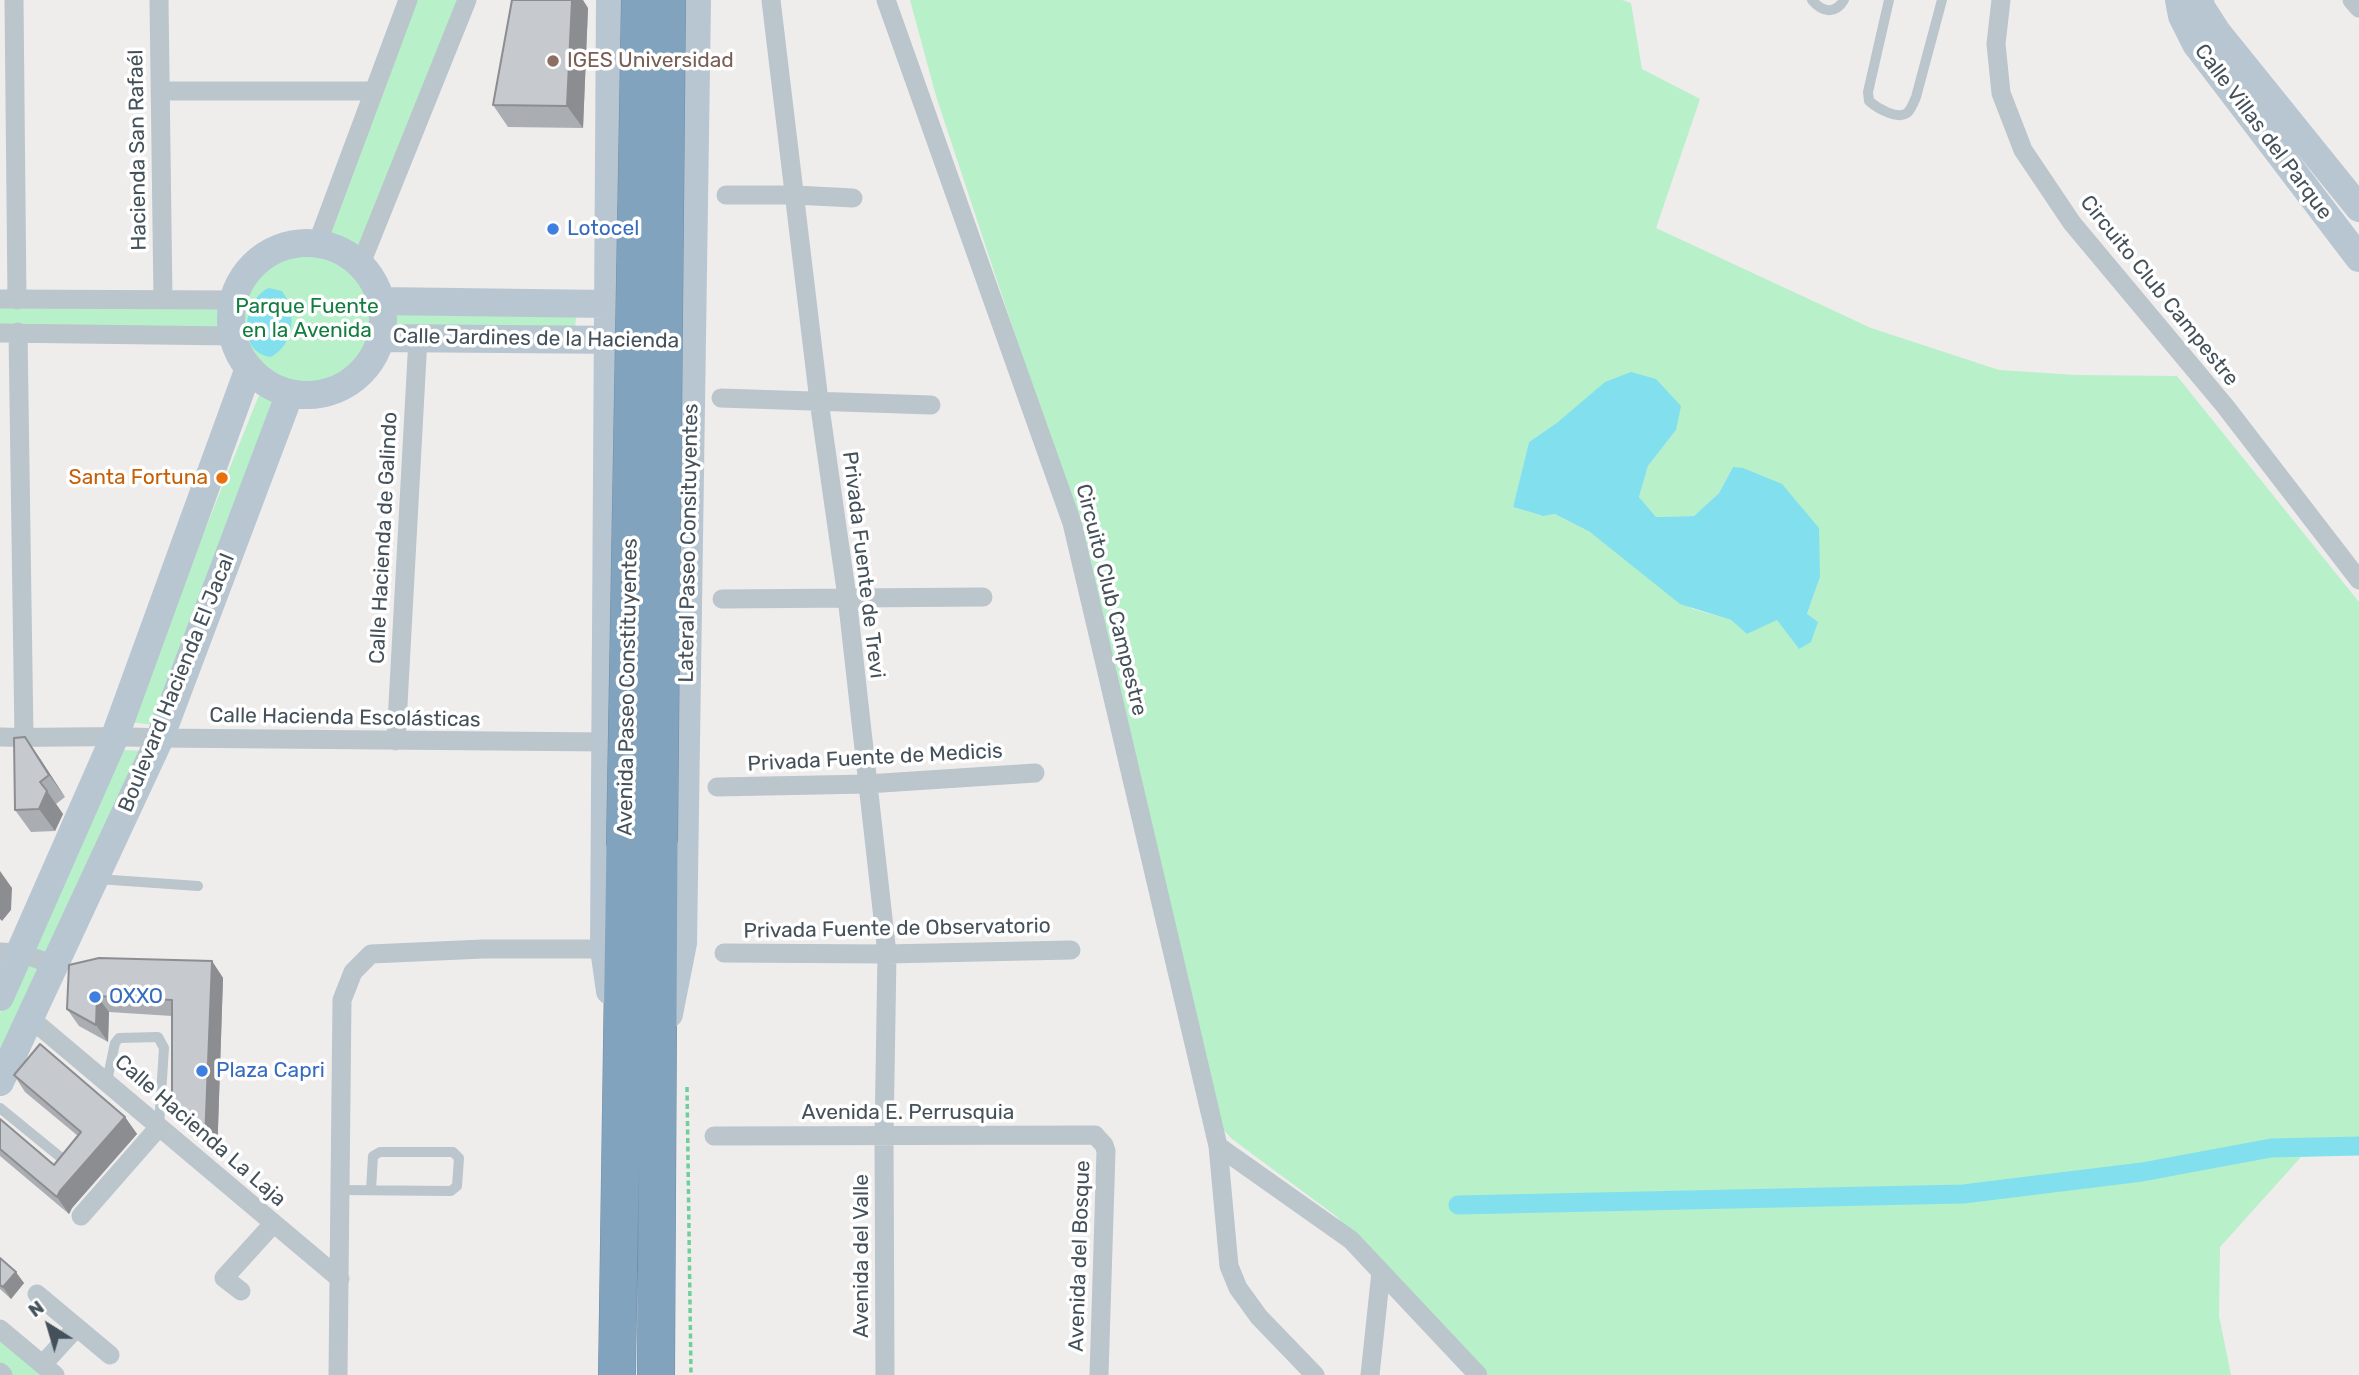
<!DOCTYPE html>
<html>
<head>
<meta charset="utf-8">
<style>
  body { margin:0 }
  #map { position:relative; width:2359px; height:1375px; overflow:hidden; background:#efecec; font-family:Rubik,sans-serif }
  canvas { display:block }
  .north { position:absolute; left:14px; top:1291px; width:70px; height:70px; -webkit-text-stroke:5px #fff; paint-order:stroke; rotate:323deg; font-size:19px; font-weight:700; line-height:28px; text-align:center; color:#44515a }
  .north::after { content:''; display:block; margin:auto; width:24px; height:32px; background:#44515a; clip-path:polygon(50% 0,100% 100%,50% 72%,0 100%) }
</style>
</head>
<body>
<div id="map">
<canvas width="2359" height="1375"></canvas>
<div class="north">N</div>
</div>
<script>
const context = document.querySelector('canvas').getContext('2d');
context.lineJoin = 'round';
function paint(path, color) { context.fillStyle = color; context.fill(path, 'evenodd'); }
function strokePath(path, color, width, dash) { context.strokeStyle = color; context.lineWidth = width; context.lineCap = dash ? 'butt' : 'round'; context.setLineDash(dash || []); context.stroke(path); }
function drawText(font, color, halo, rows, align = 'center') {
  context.font = font + ' Rubik,sans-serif'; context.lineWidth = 7; context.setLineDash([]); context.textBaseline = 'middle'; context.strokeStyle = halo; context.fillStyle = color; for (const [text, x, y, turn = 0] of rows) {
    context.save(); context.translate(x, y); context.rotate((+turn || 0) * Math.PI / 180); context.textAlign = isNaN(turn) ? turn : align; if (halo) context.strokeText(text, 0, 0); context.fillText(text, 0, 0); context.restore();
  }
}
paint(new Path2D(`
  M414 0H459L359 258 324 237Z
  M910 0H1622L1631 3 1642 69 1700 99 1656 228 1871 328 1999 370 2076 375 2177 376 2359 602V1153L2301 1157 2220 1247 2219 1316 2231 1375H1488L1336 1216 1232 1139 1219 1125 1077 522 936 96ZM1558 422 1676 430 1648 466 1639 497 1656 517 1694 516 1719 493 1733 467 1820 577 1807 614 1799 649 1777 619 1747 634 1731 620 1693 609 1590 532 1555 514 1542 516 1513 507 1529 442Z
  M232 319a75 75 0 1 1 150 0a75 75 0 1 1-150 0Z
  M228 303 229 330H0V306Z
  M577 308 575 328 395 330 396 313Z
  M263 385 283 396 156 725 128 722Z
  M120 750 149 751 52 957 28 948Z
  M24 961 47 969 0 1070V1013Z
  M0 1336 45 1375H12L0 1365Z`), '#b7f0c9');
paint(new Path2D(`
  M269 288 282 291C297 311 295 344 271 357 234 352 245 297 269 288Z
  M1631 372 1656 379 1681 406 1676 430 1648 466 1639 497 1656 517 1694 516 1719 493 1733 467 1743 468 1782 484 1819 528 1820 577 1807 614 1818 622 1811 642 1799 649 1777 620 1747 634 1731 620 1680 604 1590 532 1555 514 1543 516 1513 507 1529 442 1558 422 1605 382Z`), '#82e0ee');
strokePath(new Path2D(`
  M1458 1205 1963 1194 2142 1172 2271 1148 2359 1146`), '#82e0ee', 19);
const highway = new Path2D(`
  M617 1375 625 845
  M656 1375 659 841`);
strokePath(highway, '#6d8ea9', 38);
strokePath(new Path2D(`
  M687 1087 691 1375`), '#6ecf98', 3.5, [5, 3.5]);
strokePath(new Path2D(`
  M1812 0C1822 12 1835 15 1844 0
  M1889 0 1868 92 1869 101C1877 108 1897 120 1907 113 1911 110 1914 102 1916 97L1942 0
  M98 879 198 886
  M107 1081 115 1043 119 1038 158 1037 164 1048 159 1126
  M0 1108 70 1165
  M341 1190 451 1191 457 1186 459 1158 453 1152H380L373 1156 371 1190`), '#bac5cc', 10);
strokePath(new Path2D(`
  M14 0 17 300
  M159 0 163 299
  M771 0 819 401 847 597 887 954 884 1137 885 1375
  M886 0 1072 523 1218 1146 1229 1266 1238 1288 1259 1317 1315 1375
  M2001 0 1996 44 2001 93 2023 150 2072 223 2225 406 2359 580
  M2352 0 2359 8
  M160 91H374
  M726 195H795L853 198
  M317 244 408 0
  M360 266 467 0
  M0 299 234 300
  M18 332 24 738
  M0 333 233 336
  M721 398 931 405
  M722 599 983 597
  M0 737C53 738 107 735 160 738L606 742
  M396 741 418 338
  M717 787 867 784 1035 773
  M0 952 20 953 55 965
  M724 953 887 954 1071 950
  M30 1018 340 1279
  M714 1136 1095 1135 1104 1145 1106 1151 1099 1375
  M1218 1146 1351 1240 1478 1375
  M81 1216 159 1127
  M241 1291 224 1278 273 1224
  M37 1294 110 1355
  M0 1329 55 1375
  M43 1364 76 1328
  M0 1372 3 1375
  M338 1375 342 1000 353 972 371 954 483 949H604
  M1370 1375 1381 1272`), '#bac5cc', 19);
strokePath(new Path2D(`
  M610 0 604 949 610 991
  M2179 0 2182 16 2196 44 2359 258
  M2200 0 2201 7 2217 32 2359 208
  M231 319a76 76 0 1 1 152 0a76 76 0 1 1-152 0Z
  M380 301 608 304
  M380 338 626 340
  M0 997 115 736 249 368
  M669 1014 683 943 697 0
  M0 1082 160 738 290 393`), '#b8c6d1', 28);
strokePath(highway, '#81a3be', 37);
const highwayBridge = new Path2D(`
  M659 841 667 0
  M625 845 640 0`);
strokePath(highwayBridge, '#6d8ea9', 38, []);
strokePath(highwayBridge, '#81a3be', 37);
paint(new Path2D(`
  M588 8 583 128 508 127 493 105Z
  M25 737 65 797 56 804 63 814 55 831 31 832 15 810Z
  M212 961 223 978 217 1158 184 1126 172 1109V1016L109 1012 108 1042 79 1026 67 1009 69 965Z
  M14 1075 125 1117 137 1134 72 1208 69 1214 0 1156V1119L54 1165 78 1136 25 1092Z
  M0 1258 24 1283 11 1299 0 1289Z`), '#aaaeb2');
paint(new Path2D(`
  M572 0H583L588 8 583 128 567 106Z
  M25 737 41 760 65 797 49 775Z
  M47 791 63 814 55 831 39 809Z
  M0 871 12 888 11 910 2 921 0 919Z
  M212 961 223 978 217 1158 205 1141Z
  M97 996 109 1012 108 1042 96 1025Z
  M125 1117 137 1134 72 1208 69 1214 57 1197 60 1191Z
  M16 1272 24 1283 11 1299 3 1287Z`), '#8b8d91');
const building = new Path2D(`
  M512 0H572L567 106 493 105Z
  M25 737 49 775 40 782 47 791 39 809 15 810 14 738Z
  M99 958 212 961 205 1141 172 1109V1000L97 996 96 1025 67 1009 69 965Z
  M40 1044 125 1117 60 1191 57 1197 0 1149V1119L54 1165 81 1132 14 1075Z
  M0 1258 16 1272 3 1287 0 1285Z`);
paint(building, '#c6cacf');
strokePath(building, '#8b8d91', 2);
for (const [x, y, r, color] of [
  [553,61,7,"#8d6e63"],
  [553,229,7,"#3f7fe0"],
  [222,478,7,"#e8710a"],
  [95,997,7,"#3f7fe0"],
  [202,1071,7,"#3f7fe0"]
]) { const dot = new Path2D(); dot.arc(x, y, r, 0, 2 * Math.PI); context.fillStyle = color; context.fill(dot); strokePath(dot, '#fff', 2.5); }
drawText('21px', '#785e54', '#fff', [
  ["IGES Universidad",567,61]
], 'left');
drawText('21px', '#44515a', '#fff', [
  ["Calle Villas del Parque",2263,132,53],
  ["Hacienda San Rafaél",138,150,-91],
  ["Circuito Club Campestre",2159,291,51],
  ["Calle Jardines de la Hacienda",536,339,1],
  ["Calle Hacienda de Galindo",384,538,-87],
  ["Lateral Paseo Consituyentes",689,543,-89],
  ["Privada Fuente de Trevi",863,565,83],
  ["Circuito Club Campestre",1111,600,76],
  ["Boulevard Hacienda El Jacal",177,683,-68],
  ["Avenida Paseo Constituyentes",628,687,-89],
  ["Calle Hacienda Escolásticas",345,718,1],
  ["Privada Fuente de Medicis",875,758,-3],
  ["Privada Fuente de Observatorio",897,929,-1],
  ["Avenida E. Perrusquia",908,1113],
  ["Calle Hacienda La Laja",200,1131,41],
  ["Avenida del Valle",862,1256,-90],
  ["Avenida del Bosque",1080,1256,-88]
]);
drawText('21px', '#366cbe', '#fff', [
  ["Lotocel",567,229],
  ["OXXO",109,997],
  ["Plaza Capri",216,1071]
], 'left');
drawText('21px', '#137d40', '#fff', [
  ["Parque Fuente",307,307],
  ["en la Avenida",307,331]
]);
drawText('21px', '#c56008', '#fff', [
  ["Santa Fortuna",208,478]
], 'right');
</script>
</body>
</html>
